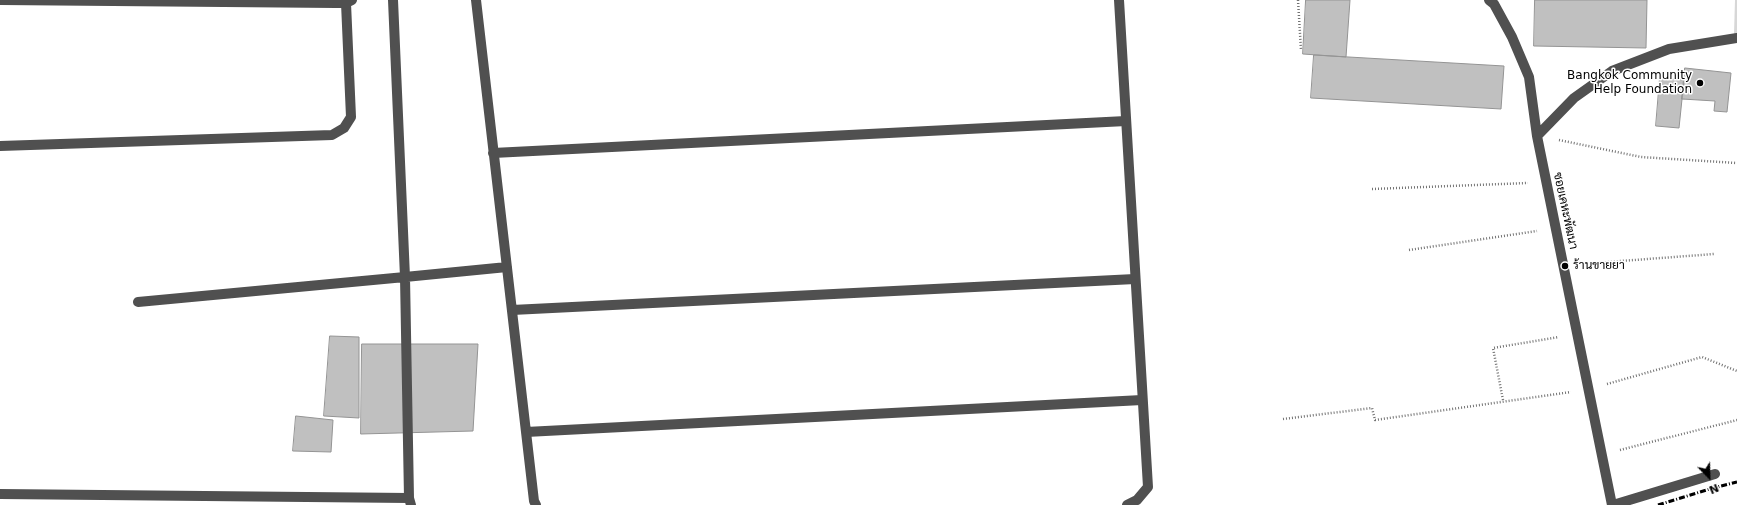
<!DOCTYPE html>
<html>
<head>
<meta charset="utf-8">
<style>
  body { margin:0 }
  #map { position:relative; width:1737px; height:505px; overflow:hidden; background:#fff; font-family:"DejaVu Sans",sans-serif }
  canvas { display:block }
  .north { position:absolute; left:1689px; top:457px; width:40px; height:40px; -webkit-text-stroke:3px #fff; paint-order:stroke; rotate:157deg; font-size:11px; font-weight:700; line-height:16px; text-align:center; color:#000 }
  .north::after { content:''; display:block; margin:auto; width:14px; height:18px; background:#000; clip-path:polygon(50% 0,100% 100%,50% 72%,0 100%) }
</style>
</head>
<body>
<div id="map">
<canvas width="1737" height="505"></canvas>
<div class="north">N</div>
</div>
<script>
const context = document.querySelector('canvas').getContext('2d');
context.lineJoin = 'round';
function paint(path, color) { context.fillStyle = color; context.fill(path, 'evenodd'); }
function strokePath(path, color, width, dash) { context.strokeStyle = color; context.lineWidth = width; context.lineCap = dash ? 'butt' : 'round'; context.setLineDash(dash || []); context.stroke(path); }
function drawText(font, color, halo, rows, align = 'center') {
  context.font = font + ' "DejaVu Sans",Sarabun,sans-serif'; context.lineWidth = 3; context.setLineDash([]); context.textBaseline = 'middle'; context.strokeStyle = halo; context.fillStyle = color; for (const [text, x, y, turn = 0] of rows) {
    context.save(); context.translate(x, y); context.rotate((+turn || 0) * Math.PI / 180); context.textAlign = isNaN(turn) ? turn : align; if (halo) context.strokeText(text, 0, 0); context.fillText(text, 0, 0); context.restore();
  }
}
paint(new Path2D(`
  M1735 0H1737V34H1734Z`), '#d7d7d7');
const building = new Path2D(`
  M1306 0H1350L1346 57 1303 54Z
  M1535 0H1647L1646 48 1534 46Z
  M1314 55 1504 66 1501 109 1311 98Z
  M1685 68 1731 73 1727 112 1714 111 1715 101 1682 99Z
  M1660 78 1684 80 1679 128 1656 126Z
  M330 336 359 337V418L324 416Z
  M362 344H478L473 431 361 434Z
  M296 416 333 420 331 452 293 451Z`);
paint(building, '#c0c0c0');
strokePath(building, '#949494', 1);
strokePath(new Path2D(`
  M1298 0 1301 50
  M1559 140 1641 157 1737 163
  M1372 189 1528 183
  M1409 250 1537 231
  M1581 264 1714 254
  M1607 384 1702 357 1737 371
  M1503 400 1493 348 1559 337
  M1283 419 1372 408 1375 420 1571 392
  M1620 450 1737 420`), '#727272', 2.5, [1, 2]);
strokePath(new Path2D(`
  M1 0 336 3H346L352 0
  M476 0 534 501 536 505
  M1119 0 1148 487 1137 500 1127 505
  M1489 0 1494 4 1512 37 1529 77 1537 136 1612 505
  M1537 136 1574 98 1612 71 1669 49 1737 38
  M0 146 332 135 344 128 351 117 346 3
  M493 153 1126 121
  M138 302 405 277 393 0
  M512 310 1135 279
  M526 432 1142 400
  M0 494 409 498 411 505
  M409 498 405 277 507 267
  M1613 505 1715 474`), '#505050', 10);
strokePath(new Path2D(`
  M1658 505 1713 488 1737 482`), '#000', 3, [6, 2, 1, 2]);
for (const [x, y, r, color] of [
  [1700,83,4,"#000"],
  [1565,266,4,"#000"]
]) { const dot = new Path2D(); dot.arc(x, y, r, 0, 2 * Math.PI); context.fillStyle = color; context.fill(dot); strokePath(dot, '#fff', 1.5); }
drawText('12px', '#000', '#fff', [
  ["Bangkok Community",1692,76],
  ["Help Foundation",1692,90],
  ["ร้านขายยา",1573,266,"left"]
], 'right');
drawText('12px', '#000', '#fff', [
  ["ซอยเคหะพัฒนา",1565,211,78]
]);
</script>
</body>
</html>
